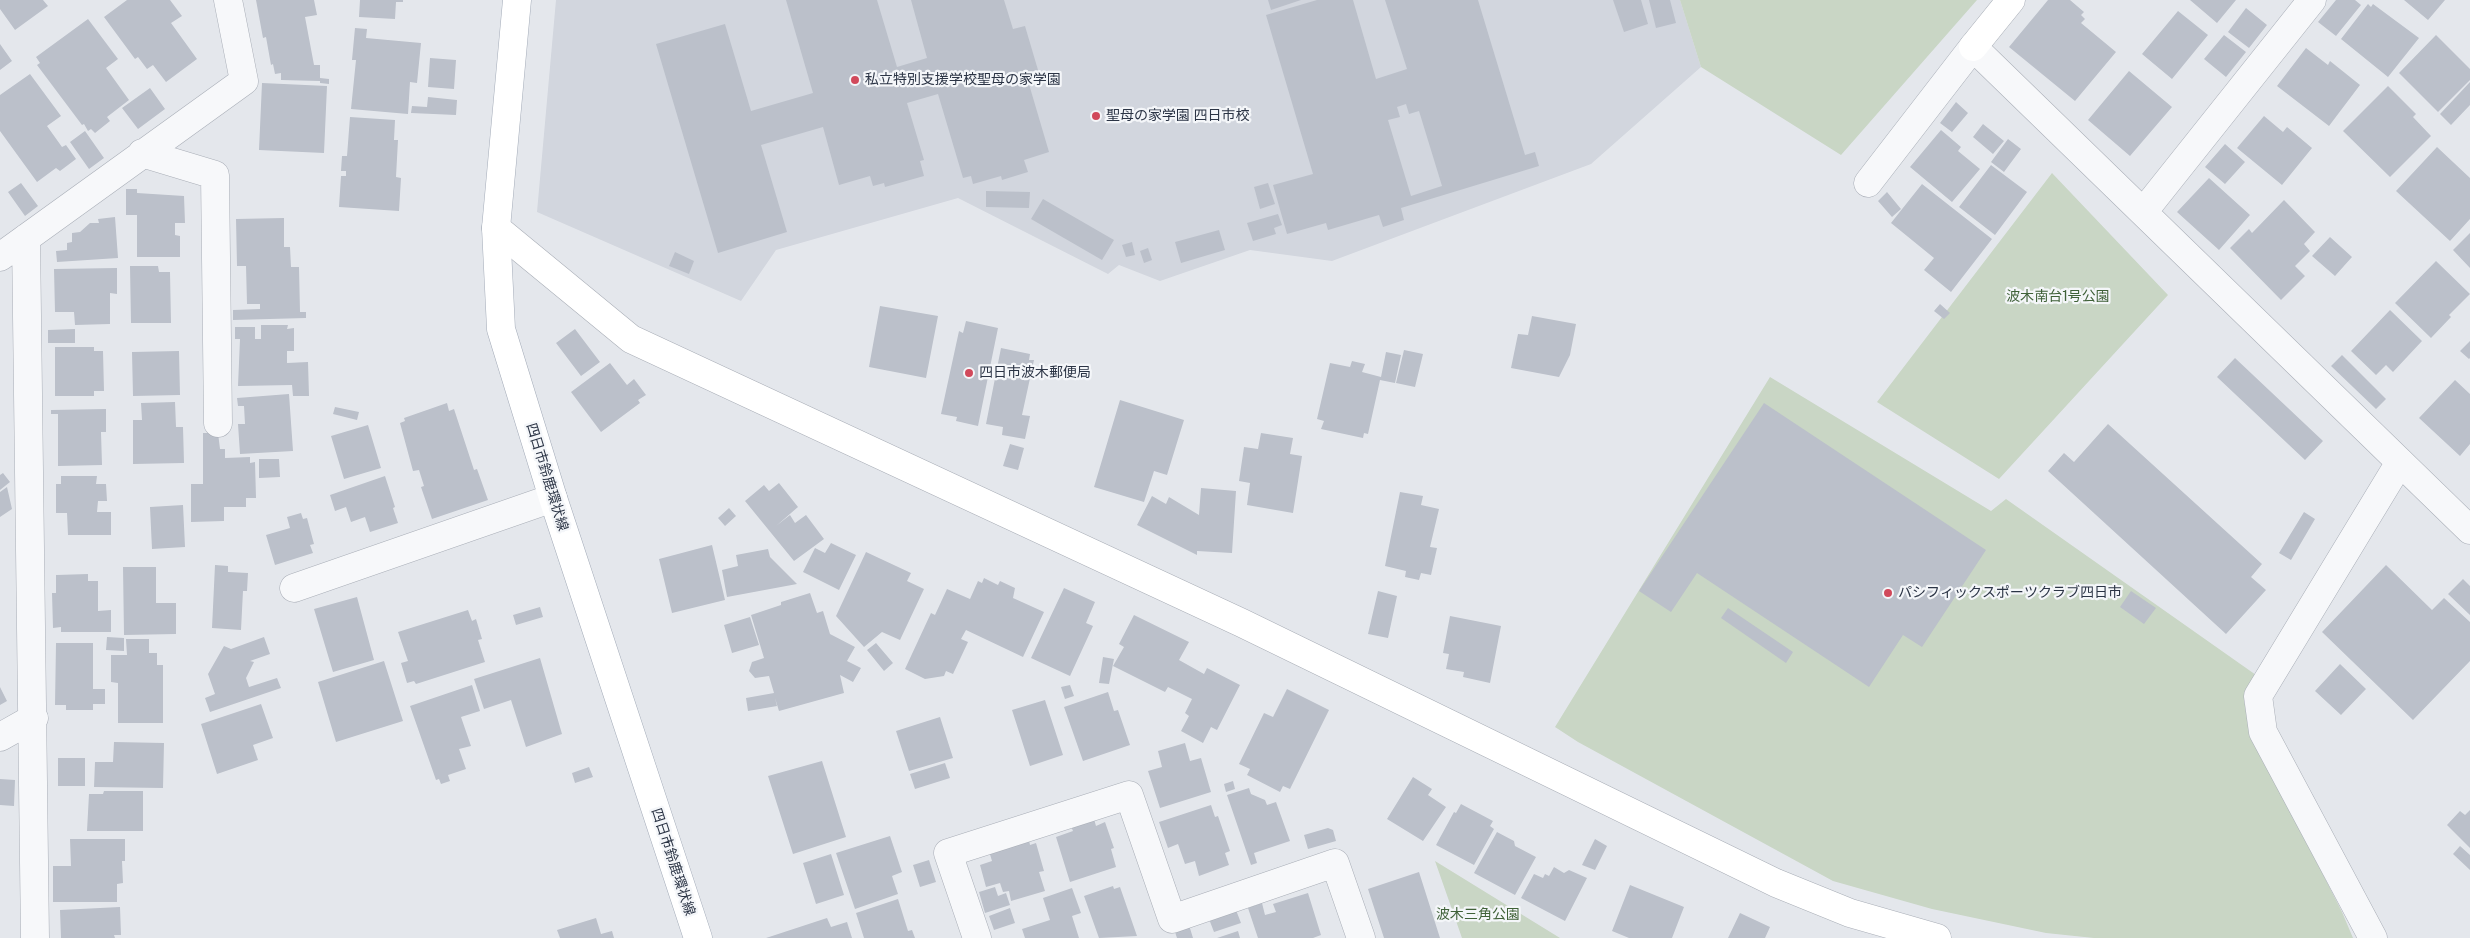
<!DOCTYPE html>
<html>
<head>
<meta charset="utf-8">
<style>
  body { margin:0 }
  canvas { display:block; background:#e4e7ec }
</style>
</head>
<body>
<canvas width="2470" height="938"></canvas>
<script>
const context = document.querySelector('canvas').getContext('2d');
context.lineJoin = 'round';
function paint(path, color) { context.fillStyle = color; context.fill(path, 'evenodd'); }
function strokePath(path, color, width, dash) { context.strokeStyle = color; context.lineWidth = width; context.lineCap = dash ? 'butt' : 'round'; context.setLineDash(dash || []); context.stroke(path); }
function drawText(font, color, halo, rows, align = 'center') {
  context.font = font + ' "Public Sans","Noto Sans JP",sans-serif'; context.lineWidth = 4.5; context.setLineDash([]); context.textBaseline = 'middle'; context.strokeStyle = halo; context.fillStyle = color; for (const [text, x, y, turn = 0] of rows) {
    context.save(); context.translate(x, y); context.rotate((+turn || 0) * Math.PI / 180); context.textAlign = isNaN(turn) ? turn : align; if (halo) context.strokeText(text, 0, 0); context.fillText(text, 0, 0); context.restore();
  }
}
paint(new Path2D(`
  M556 0H1680L1701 67 1591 164 1332 261 1250 250 1160 281 1119 265 1108 274 958 198 776 250 741 301 537 212Z`), '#d2d6de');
paint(new Path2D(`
  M1680 0H1977L1841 155 1701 67Z
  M2052 173 2168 295 1999 479 1877 402Z
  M1770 377 1991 511 2006 499 2256 675 2244 700 2251 732 2342 912 2353 938H2094L2046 933 1932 909 1833 881 1578 742 1555 727Z
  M1435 861 1560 938H1462Z`), '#c9d6c5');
paint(new Path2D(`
  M0 0H43L48 6 15 30 0 9Z
  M127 0H170L182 16 171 23 197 59 166 82 153 65 147 69 138 57 135 59 104 17Z
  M256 0H314L317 15 305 17 314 65H320V78L329 79V84L320 83V81L281 80V73L275 74 273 64 271 65 266 37 263 38Z
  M360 0H403V2H396L395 19 359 17Z
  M786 0H877L897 67 927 58 911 0H1004L1013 29 1025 26 1038 70 1026 74 1049 152 1024 160 1028 172 1002 180 1001 176 973 184 971 176 963 178 938 94 907 103 924 160 920 161 924 176 885 187 884 183 873 186 870 176 839 185 823 127 761 145 787 232 718 253 656 44 725 24 751 111 813 93Z
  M1268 0H1301L1271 10Z
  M1317 0H1353L1376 79 1407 69 1385 0H1478L1525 155 1535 152 1539 166 1401 208 1404 220 1383 227 1379 215 1328 230 1326 223 1287 234 1273 185 1313 174 1266 15ZM1406 104 1409 114 1419 111 1442 186 1411 196 1388 120 1400 117 1397 107Z
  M1613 0H1641L1648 24 1624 32Z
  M1649 0H1670L1676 23 1656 28Z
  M2048 0H2070L2084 12 2081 15 2085 19 2081 23 2116 52 2075 101 2009 47Z
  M2190 0H2236L2217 23Z
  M2336 0H2355L2361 5 2336 36 2318 22Z
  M2404 0H2445L2428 20Z
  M2368 4 2371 7 2373 4 2419 38 2388 77 2341 39Z
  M2246 8 2267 25 2249 48 2228 32Z
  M2178 11 2208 35 2172 79 2142 54Z
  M88 19 118 59 106 68 129 100 107 117 110 121 95 133 91 129 88 131 84 124 82 125 37 65 40 63 36 57Z
  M355 28 367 29 366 38 421 43 417 83 410 82 408 114 351 109 356 60H352Z
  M2224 35 2246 52 2226 77 2204 59Z
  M2436 35 2470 69V80L2438 112 2399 73Z
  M0 44 12 61 0 70Z
  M2306 48 2328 65 2330 61 2360 85 2329 126 2277 86Z
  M430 58 456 60 454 89 428 87Z
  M2129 71 2172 107 2130 156 2088 120Z
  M30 74 61 116 47 126 62 147 66 145 76 159 60 171 56 168 37 182 0 131V95Z
  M2470 82V105L2451 125 2440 114Z
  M262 83 327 86 324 153 259 150Z
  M2388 86 2416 114 2413 117 2431 136 2390 177 2343 131Z
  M150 88 165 109 138 129 122 108Z
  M428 97 457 100 456 115 411 113 412 106 427 107Z
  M1956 102 1968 113 1952 132 1940 123Z
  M2264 116 2283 132 2287 127 2312 148 2282 185 2237 148Z
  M350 117 395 120 394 140H398L396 177 401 178 399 211 339 207 341 176H346V171H341L342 156H347Z
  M1983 124 2004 141 1993 154 1973 137Z
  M1941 130 1961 147 1958 151 1980 169 1952 202 1910 167Z
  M85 131 104 158 89 169 70 142Z
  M2008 139 2021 149 2004 172 1991 162Z
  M2225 144 2245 162 2225 184 2205 167Z
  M2437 147 2470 178V219L2450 241 2396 191Z
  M1991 165 2027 192 1995 235 1959 207Z
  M2209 178 2250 215 2219 250 2177 212Z
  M21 183 38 206 25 216 8 192Z
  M1268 183 1275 204 1260 209 1254 187Z
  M1922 184 1992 239 1951 292 1924 270 1934 258 1891 223Z
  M126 189H137V193L184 196 185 223H175V235L180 236V257H137V215H126Z
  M986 191 1030 192 1029 208 986 207Z
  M1887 192 1901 209 1892 217 1878 201Z
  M1043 199 1114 240 1102 260 1031 219Z
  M2284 200 2315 232 2304 244 2310 251 2295 266 2305 276 2281 300 2230 248 2249 229 2252 233Z
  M1278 214 1282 225 1274 228 1276 234 1253 241 1247 223Z
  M115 217 118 258 57 262 56 251 67 250V243L72 242V233L80 232 90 223H99L98 219Z
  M284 218V247H290L291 267H299L300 312H306V318L233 320V310L260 309V304H247L246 266H237L236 219Z
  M1219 230 1225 250 1181 263 1175 242Z
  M2470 233V268L2453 250Z
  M2330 237 2352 257 2335 276 2312 256Z
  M1132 242 1135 255 1126 257 1122 245Z
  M1148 248 1152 260 1144 263 1140 251Z
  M675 252 694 261 689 274 669 266Z
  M2436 261 2470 294 2449 315 2451 317 2431 338 2395 303Z
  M130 266H158L159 272H170L171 323H131Z
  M117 268V294L110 293V324L75 325 74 312H55L54 269Z
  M1940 304 1950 313 1944 319 1934 311Z
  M880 306 938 316 926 378 869 367Z
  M2390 310 2422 341 2393 372 2386 365 2376 375 2351 351Z
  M1532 316 1576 324 1570 355 1559 377 1511 368 1518 334 1528 335Z
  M966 321 998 328 978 426 956 421 957 417 941 414 959 331 963 333Z
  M261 325H288L287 329 294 328V351H287V363L308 362 309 396H293L292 385 238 386 240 339H235V327H255V339H261Z
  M75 329V343H48V330Z
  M575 329 600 362 581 376 556 343Z
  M2470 341V358L2469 359 2460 351Z
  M55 347H94V351H103L104 391H94V396H55Z
  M1001 348 1030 354 1029 360H1034L1022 415 1030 416 1025 439 1002 435 1003 427 986 424Z
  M1404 350 1423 354 1415 387 1396 383Z
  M179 351 180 395 133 396 132 352Z
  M1386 352 1401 355 1395 383 1380 380 1368 434 1364 433 1363 438 1321 429 1324 421 1317 419 1330 363 1350 367 1352 361 1365 364 1362 372 1381 377Z
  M2342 355 2386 399 2376 409 2331 366Z
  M2235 358 2323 441 2305 460 2217 377Z
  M610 363 627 385 634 379 646 395 638 400 640 403 601 432 571 392Z
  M2455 380 2470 394V444L2460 456 2419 418Z
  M289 394 293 451 240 454 238 424H245L244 406H238L237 398Z
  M1120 400 1184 420 1167 475 1154 471 1144 502 1094 487Z
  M175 402 176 427H183L184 463 133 464V420H142L141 403Z
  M447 403 449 411 454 409 474 470 477 469 488 500 432 519 421 487 424 486 419 470 413 471 400 423 405 421 404 418Z
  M1764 403 1986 550 1922 647 1903 635 1869 687 1697 573 1671 612 1639 591Z
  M335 407 359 412 357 420 333 414Z
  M106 409V432H101L102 465 58 466V414H51V410Z
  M2108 424 2262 564 2251 577 2266 590 2226 634 2048 471 2064 453 2074 462Z
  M368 425 381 468 344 479 331 436Z
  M203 433H218L220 449H225V458L250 457V463L255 462 256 498H246V507H224V521L191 522V484H203Z
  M1261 433 1293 438 1290 454 1302 456 1293 513 1247 505 1250 483 1239 481 1244 447 1258 449Z
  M1010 444 1024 448 1018 470 1003 466Z
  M259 459H279L280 477 259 478Z
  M3 473 10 482 0 490V475Z
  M61 476H97L96 484H106L107 501H98L97 512H111V535H68L67 513H56V484H61Z
  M385 476 395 507 393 508 398 523 370 532 365 517 351 522 346 507 335 511 330 495Z
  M779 483 798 507 776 526 790 515 795 523 806 515 824 539 794 561 745 501 764 485 769 491Z
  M7 487 12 509 0 517V492Z
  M1201 488 1236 491 1232 553 1197 551V555L1137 525 1152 496 1166 504 1169 497 1199 515Z
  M1400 492 1423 496 1421 505 1439 509 1430 547 1437 548 1431 575 1421 573 1419 580 1405 577 1406 571 1385 566Z
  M183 505 185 547 152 549 150 507Z
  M729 508 736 516 725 526 718 518Z
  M2304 512 2315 519 2291 560 2279 553Z
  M301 513 303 519 307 518 314 544 310 545 313 553 275 565 266 535 290 528 287 517Z
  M831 543 856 555 839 590 803 572 815 548 825 553Z
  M712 545 725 600 672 613 659 559Z
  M768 549 770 557 797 584 727 597 722 570 738 566 736 555Z
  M866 552 911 573 907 581 924 589 900 640 882 632 864 647 836 616Z
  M215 565 228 566V572L248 573 247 591H243L241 630 212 628Z
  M2386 565 2432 610 2444 598 2470 622V661L2413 720 2322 632Z
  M123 567H156V603H176V634L124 635Z
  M88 574V581H98V611L111 610V632H61V627L53 628 52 593H56V575Z
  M984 578 998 585 1000 581 1015 588 1013 598 1044 612 1023 657 966 630 961 639 968 642 953 674 946 671 944 676 925 679 905 669 931 613 935 615 947 589 970 599 978 581 982 583Z
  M2463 579 2470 586V615L2448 594Z
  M1064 588 1095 602 1086 623 1093 626 1070 676 1031 658Z
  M1378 591 1397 596 1388 638 1368 634Z
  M2131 591 2156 608 2144 624 2120 607Z
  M810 593 817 613 823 611 830 634 855 647 847 661 861 668 853 682 840 675 844 693 779 711 775 698 777 706 748 711 746 698 774 693 769 676 755 678 749 671 752 662 764 658 751 615 781 605V602Z
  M357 597 374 660 333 672 314 609Z
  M540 607 543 617 516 625 513 615Z
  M1728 608 1793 652 1786 663 1721 618Z
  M468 610 472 621 476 619 482 639 478 640 485 662 416 684 414 681 407 683 401 663 408 661 398 632Z
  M1134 615 1189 642 1179 660 1204 674 1207 668 1240 685 1217 730 1211 727 1203 743 1181 731 1189 716 1185 713 1192 699 1168 687 1165 692 1113 666 1124 647 1119 644Z
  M1450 616 1501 626 1490 683 1463 677 1464 672 1446 669 1449 654 1443 653Z
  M750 617 759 645 732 653 724 625Z
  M107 637 124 638V651L106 650Z
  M264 637 270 654 250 661 254 662 246 678 249 687 277 678 281 688 210 712 205 698 215 694 208 674 224 646 231 649Z
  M126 639H149V653H157V665H163V723H118V683L111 682V655H127Z
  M56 643H93V689H105V704H93V710H66V705H55Z
  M876 643 893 663 884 671 867 650Z
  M1103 657 1114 659 1109 684 1099 683Z
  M540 658 562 734 526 747 511 700 484 709 474 679Z
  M384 661 403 721 336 742 318 682Z
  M2340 664 2366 689 2341 715 2315 691Z
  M472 685 480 711 461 717 471 746 459 749 466 769 448 775 450 781 441 784 439 779 436 780 410 706Z
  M1070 685 1074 696 1065 699 1061 687Z
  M0 687 7 701 0 705Z
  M1287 689 1329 710 1290 789 1283 786 1280 792 1247 775 1250 769 1239 764 1264 713 1273 717Z
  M1108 692 1114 711 1118 710 1130 745 1083 761 1064 707Z
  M1045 700 1063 755 1030 766 1012 710Z
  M261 704 273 738 253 745 258 760 217 774 201 724Z
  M940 717 953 758 909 771 896 731Z
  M114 742 164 743 163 788 94 787 95 762H113Z
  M1185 743 1190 761 1201 758 1211 792 1160 808 1148 771 1162 767 1158 751Z
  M58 758H85V786H58Z
  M822 761 846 837 793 854 768 776Z
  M945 763 950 778 915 789 910 774Z
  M589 767 593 777 575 783 572 773Z
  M1413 777 1432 789 1428 795 1446 807 1423 841 1387 819Z
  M0 779 15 780 14 806 0 805Z
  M1233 781 1235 789 1226 792 1224 784Z
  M1249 788 1251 794 1265 800 1267 805 1276 802 1290 841 1254 853 1257 863 1251 865 1227 795Z
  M104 791H143V831H87L89 794H103Z
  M1461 804 1493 821 1490 826 1494 829 1474 865 1436 845 1454 812 1456 813Z
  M1211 805 1215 817 1218 816 1230 851 1225 853 1229 865 1199 876 1195 861 1185 864 1178 844 1168 848 1159 822Z
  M2470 810V848L2447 825 2460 811 2465 815Z
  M1094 819 1096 826 1105 822 1114 848 1111 849 1116 867 1070 882 1056 837 1073 831 1071 826Z
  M1328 828 1333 830 1336 841 1308 849 1304 835Z
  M1497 832 1514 841 1515 846 1536 857 1515 895 1474 873Z
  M890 836 902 872 892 876 898 894 855 909 836 853Z
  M70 839H125V861H122L123 883 117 884V902H53V866H71Z
  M1595 839 1607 846 1595 870 1582 865Z
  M1029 840 1030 845 1036 843 1044 871 1039 872 1045 891 1011 901 1009 891 1003 892 1000 883 986 887 980 865 992 861 989 851Z
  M2460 846 2470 855V870L2453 854Z
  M831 854 844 895 816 904 803 863Z
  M929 860 936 882 920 887 913 865Z
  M1554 867 1564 873 1569 870 1587 878 1565 921 1521 898 1534 874 1543 878 1545 874 1549 876Z
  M1419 872 1440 938H1384L1368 889Z
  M1630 885 1684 907 1672 938H1629L1612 931Z
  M1113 886 1114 889 1120 887 1137 936 1099 938 1084 896Z
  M995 887 998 896 1006 893 1010 905 985 913 979 892Z
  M1072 888 1081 913 1072 916 1079 938H1025L1022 929 1050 920 1043 898Z
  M1308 893 1321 935 1313 938H1258L1248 908 1262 903 1265 915 1276 912 1273 904Z
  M898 899 908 931 912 930 915 938H864L856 913Z
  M120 907 121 935H114L115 938H61L60 910Z
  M1010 908 1015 923 994 930 989 916Z
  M1236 910 1241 923 1214 932 1209 919Z
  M1740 913 1770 927 1765 938H1728Z
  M596 918 601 934 612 931 614 938H560L557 930Z
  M827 918 831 927 847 922 852 938H766Z
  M1189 925 1193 938H1177L1174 929Z
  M1238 931 1240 938H1217Z`), '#bbc0ca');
const street = new Path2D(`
  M142 153 215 175 218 423
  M1868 183 1973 47 2470 530
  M2144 211 2312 0
  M26 238 35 938
  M0 257 244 81 228 0
  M294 588 553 498
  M0 737 34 718
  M977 938 948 853 1129 795 1172 919 1335 863 1361 938
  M2373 938 2263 732 2258 696 2400 462`);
const secondary = new Path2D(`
  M1973 47 2011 0
  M496 228 631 339 1242 623 1776 883 1850 913 1937 938`);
const primary = new Path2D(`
  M517 0 496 228 501 329 553 498 698 938`);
strokePath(street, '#a9aeb7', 29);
strokePath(secondary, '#a9aeb7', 29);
strokePath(primary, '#a3abb8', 29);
strokePath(street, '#f7f8fa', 28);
strokePath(secondary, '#fff', 28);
strokePath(primary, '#fff', 28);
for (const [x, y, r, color] of [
  [855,80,5,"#d1495b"],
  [1096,116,5,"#d1495b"],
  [969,373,5,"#d1495b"],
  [1888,593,5,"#d1495b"]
]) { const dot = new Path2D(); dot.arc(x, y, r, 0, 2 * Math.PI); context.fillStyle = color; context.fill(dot); strokePath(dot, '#f4f6f9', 2); }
drawText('14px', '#2b3445', '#f4f6f9', [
  ["私立特別支援学校聖母の家学園",865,80],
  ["聖母の家学園 四日市校",1106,116],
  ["四日市波木郵便局",979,373],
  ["パシフィックスポーツクラブ四日市",1898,593]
], 'left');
drawText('14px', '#3f6138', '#f4f6f9', [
  ["波木南台1号公園",2058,297],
  ["波木三角公園",1478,915]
]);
drawText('14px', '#2b3445', '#f4f6f9', [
  ["四日市鈴鹿環状線",547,477,73],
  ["四日市鈴鹿環状線",673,862,72]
]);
</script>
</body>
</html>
